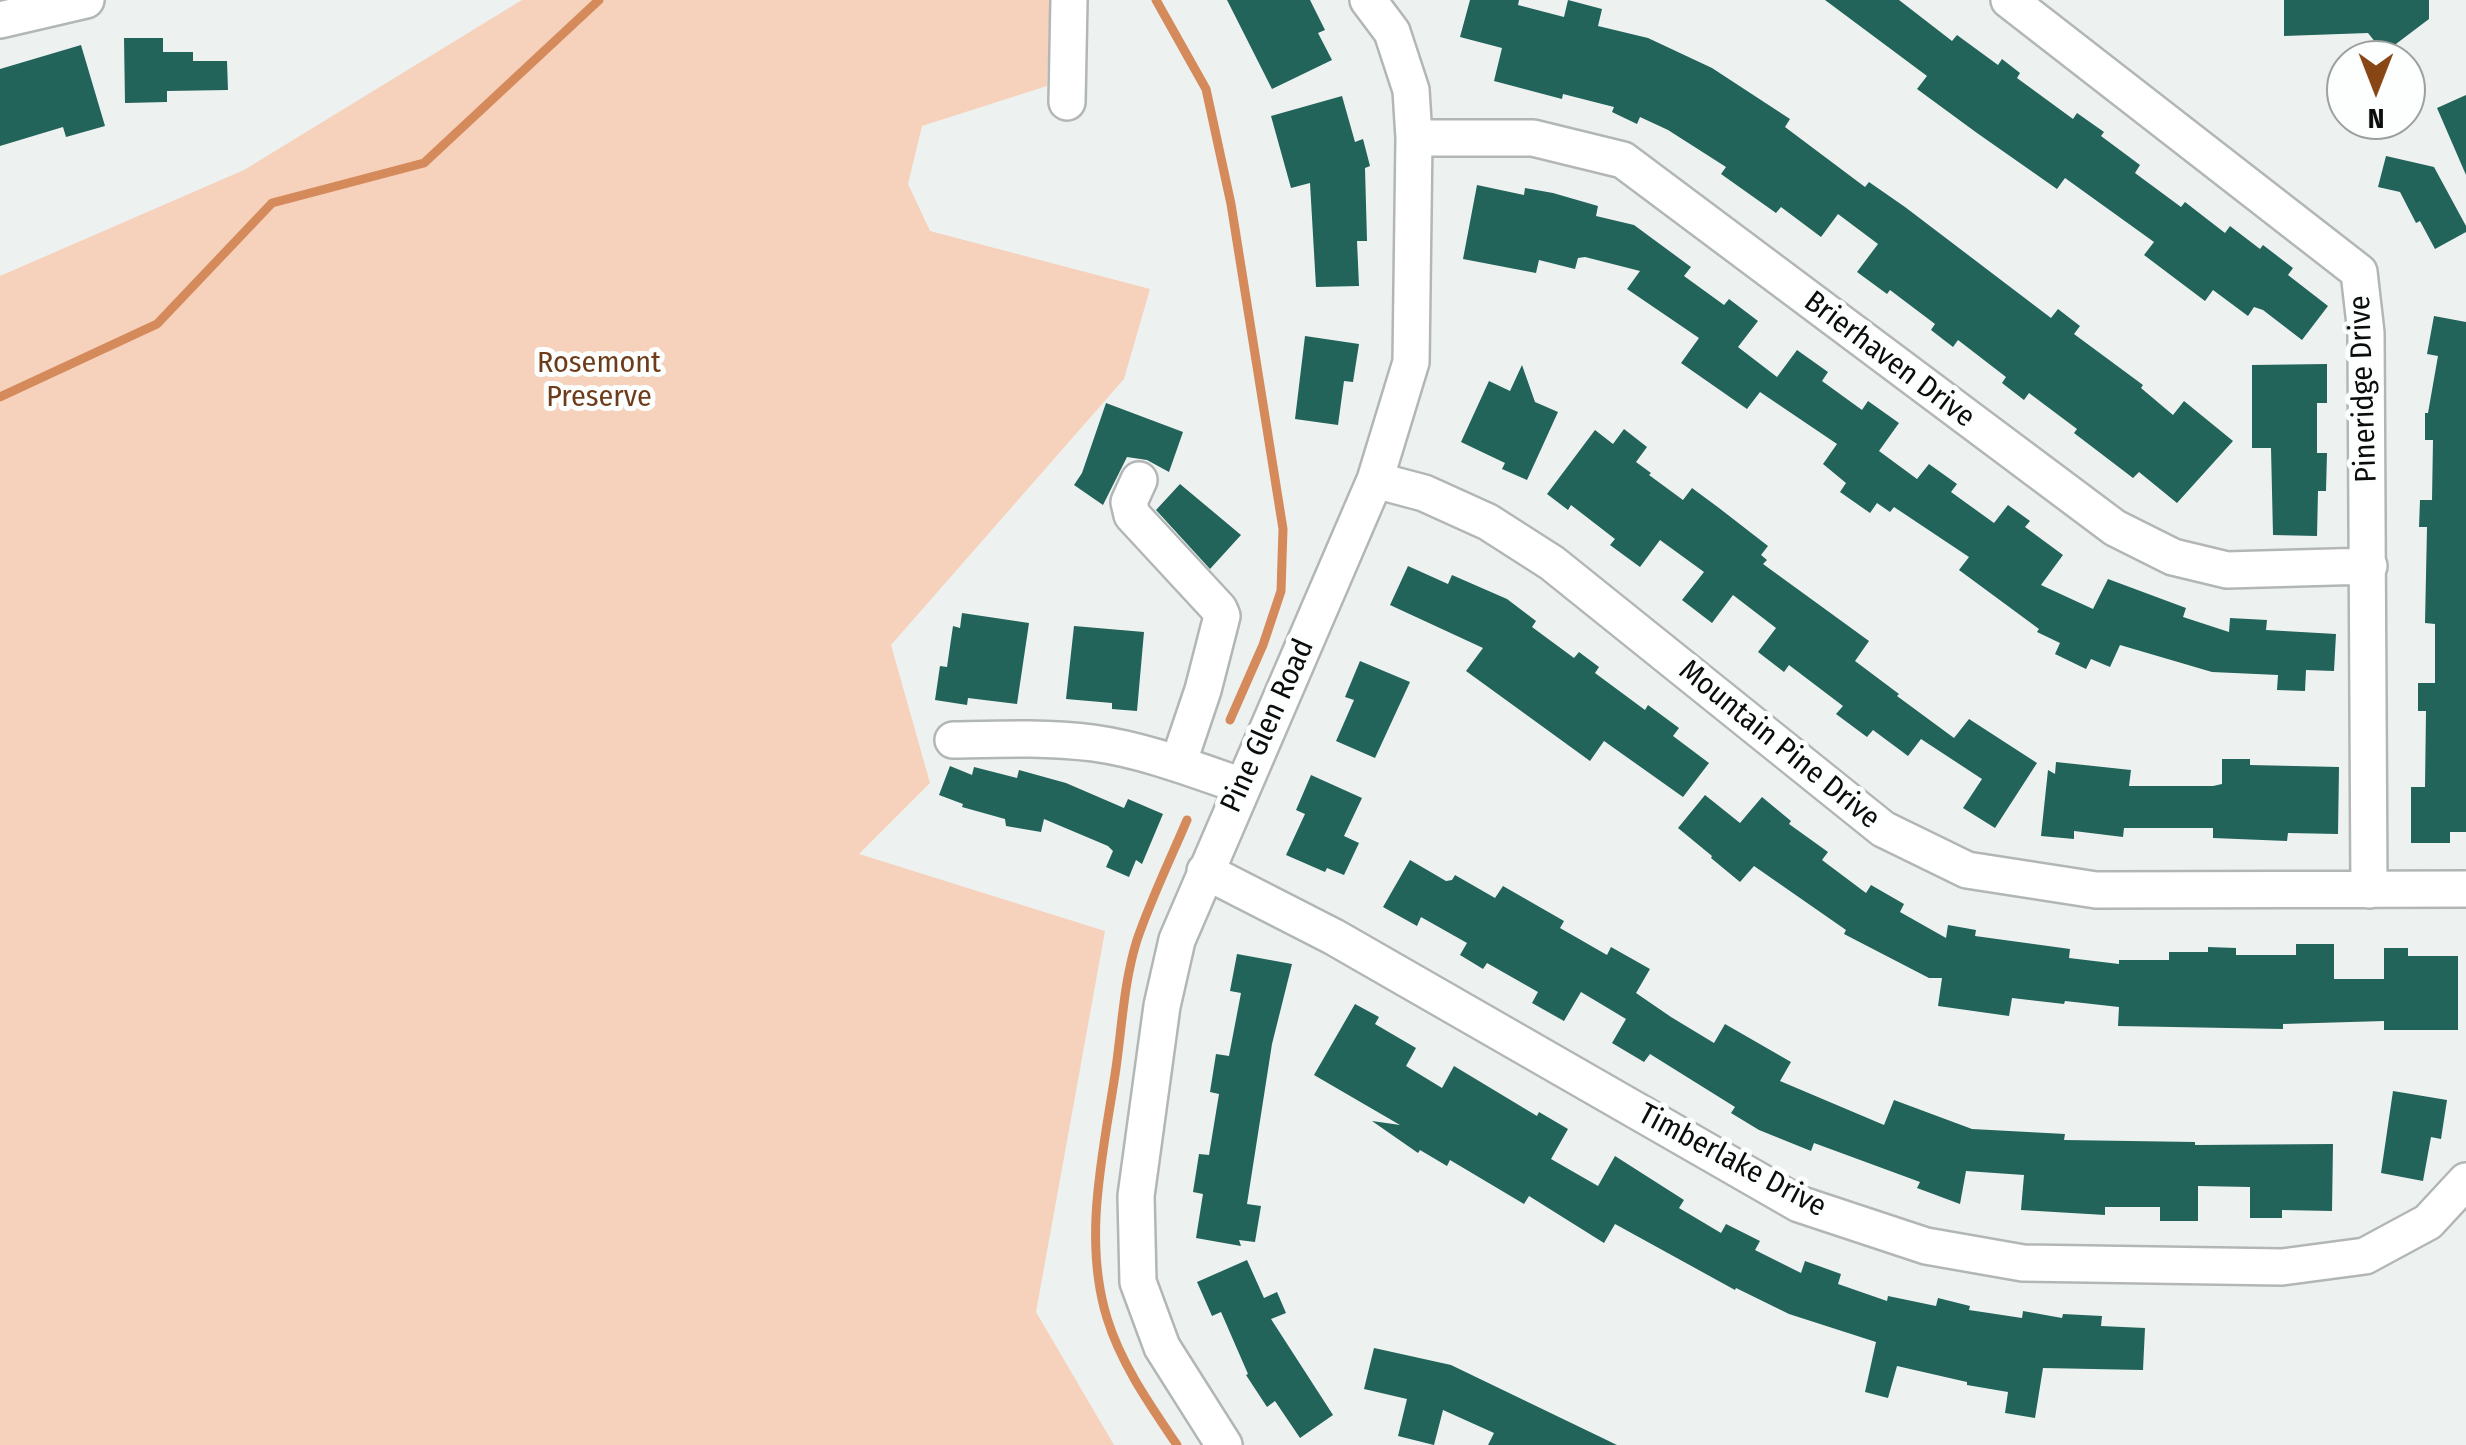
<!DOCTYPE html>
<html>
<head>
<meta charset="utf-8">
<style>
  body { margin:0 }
  #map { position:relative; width:2466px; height:1445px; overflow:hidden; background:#edf2f1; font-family:"Fira Sans Condensed",sans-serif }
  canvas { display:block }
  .north { position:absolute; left:2326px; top:40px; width:100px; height:100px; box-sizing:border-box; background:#fcfffe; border:2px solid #9c9e9e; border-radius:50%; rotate:180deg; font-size:28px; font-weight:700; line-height:40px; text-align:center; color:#0b0d0d }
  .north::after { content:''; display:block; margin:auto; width:35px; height:45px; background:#884615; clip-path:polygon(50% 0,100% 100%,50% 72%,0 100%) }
</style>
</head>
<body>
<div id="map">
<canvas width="2466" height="1445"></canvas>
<div class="north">N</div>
</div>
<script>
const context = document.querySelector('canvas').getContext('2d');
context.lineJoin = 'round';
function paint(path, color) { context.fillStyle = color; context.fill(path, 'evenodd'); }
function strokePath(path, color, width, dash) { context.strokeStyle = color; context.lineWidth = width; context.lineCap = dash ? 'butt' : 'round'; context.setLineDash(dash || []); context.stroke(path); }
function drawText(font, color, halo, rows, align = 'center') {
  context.font = font + ' "Fira Sans Condensed",sans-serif'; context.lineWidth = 10; context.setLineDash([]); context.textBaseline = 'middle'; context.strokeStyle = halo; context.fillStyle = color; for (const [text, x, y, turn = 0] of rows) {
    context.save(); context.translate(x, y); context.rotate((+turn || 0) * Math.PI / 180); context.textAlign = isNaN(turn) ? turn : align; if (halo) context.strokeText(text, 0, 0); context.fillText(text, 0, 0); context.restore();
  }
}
paint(new Path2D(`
  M522 0H1050L1047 86 922 126 908 184 930 231 1150 289 1124 379 891 645 930 783 859 854 1105 931 1036 1312 1114 1445H0V276L244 170Z`), '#f6d1bb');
strokePath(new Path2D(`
  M1156 0 1206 89 1231 204 1283 529 1281 591 1263 645 1230 720
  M0 397 157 324 272 203 424 163 599 0
  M1177 1445C1150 1405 1121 1364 1107 1318 1082 1237 1104 1150 1116 1068 1122 1026 1124 981 1137 940 1151 899 1170 860 1187 820`), '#d58a5b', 9);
paint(new Path2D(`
  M1227 0H1310L1325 30 1318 33 1332 60 1272 89Z
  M1470 0H1519L1518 5 1564 17 1568 0 1602 9 1598 26 1648 38 1712 68 1790 119 1785 127 1865 187 1869 182 1905 207 2051 318 2058 309 2080 326 2074 334 2143 385 2141 388 2173 415 2184 401 2233 441 2177 503 2139 472 2133 478 2074 433 2077 429 2029 393 2024 400 2002 383 2006 377 1958 340 1953 347 1931 330 1935 324 1890 290 1887 294 1857 272 1878 244 1838 214 1821 237 1781 207 1776 213 1721 174 1726 167 1668 130 1640 117 1637 124 1612 112 1614 107 1563 94 1562 99 1494 81 1502 48 1460 37Z
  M1825 0H1899L1952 41 1957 35 1998 65 2002 59 2020 73 2017 78 2073 119 2077 113 2104 132 2101 136 2140 165 2135 173 2181 207 2185 202 2225 233 2230 226 2260 249 2263 245 2293 268 2288 275 2328 306 2302 340 2263 310 2254 307 2248 316 2213 290 2205 301 2144 255 2154 242 2065 178 2057 189 1977 133 1917 89 1927 76Z
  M2284 0H2429V19L2384 53 2368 33 2284 36Z
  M124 38H163V52H193V61H227L228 90 167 91V102L125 103Z
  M81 45 105 126 66 137 63 127 0 146V69Z
  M2466 95V175L2437 108Z
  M1342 96 1355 142 1363 139 1370 166 1365 168 1367 241H1357L1359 286 1316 287 1310 183 1291 188 1271 116Z
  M2386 156 2434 167 2466 226V232L2435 249 2420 221 2416 223 2400 192 2378 187Z
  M1477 185 1524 195 1525 188 1553 193 1598 206 1596 216 1634 225 1691 267 1684 276 1724 305 1729 299 1758 321 1738 347 1777 377 1797 350 1828 372 1822 381 1862 410 1868 401 1899 423 1879 451 1917 479 1929 464 1957 484 1951 492 1994 523 2008 505 2030 521 2025 527 2063 555 2041 585 2093 609 2108 579 2186 608 2183 617 2229 632 2230 618 2267 620 2266 630 2336 634 2334 671 2306 670 2305 691 2277 690 2278 675 2212 672 2120 645 2110 667 2091 659 2086 669 2055 654 2060 643 2037 632 2039 629 1959 570 1969 557 1894 507 1890 512 1877 503 1870 513 1840 492 1846 483 1823 464 1837 444 1760 392 1747 409 1681 363 1699 338 1627 289 1640 271 1585 257 1578 258 1575 269 1539 260 1536 273 1463 259Z
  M2434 316 2466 322V832H2450V843H2411V787H2425L2426 711H2418V683H2435V624L2425 623 2427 527H2419L2420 500H2432L2433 440H2425V413H2428L2438 356 2427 354Z
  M1305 336 1359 344 1353 382 1344 381 1338 425 1295 419Z
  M2327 364V403H2317V453H2327L2326 491H2318L2317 536 2273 535 2271 448H2252V365Z
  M1522 365 1535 402 1558 412 1527 480 1502 469 1505 463 1461 442 1489 381 1510 391Z
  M1106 403 1183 432 1169 472 1147 460 1127 457 1103 505 1074 485 1082 473Z
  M1624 429 1647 447 1636 462 1651 473 1649 475 1683 500 1692 488 1719 508 1768 546 1761 555 1767 560 1763 564 1869 641 1855 661 1899 694 1897 696 1954 738 1969 719 2037 763 1995 828 1963 808 1982 779 1921 739 1908 756 1873 730 1867 737 1836 714 1843 706 1789 665 1784 672 1758 652 1776 628 1733 595 1712 623 1682 600 1704 572 1660 540 1640 567 1610 545 1615 539 1571 505 1568 510 1547 494 1595 430 1613 444Z
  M1180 484 1241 535 1210 569 1156 510Z
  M1408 566 1448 584 1452 575 1507 599 1536 621 1532 627 1574 658 1579 652 1599 667 1595 673 1645 710 1648 705 1679 728 1673 736 1709 763 1683 797 1604 741 1590 761 1466 671 1483 648 1390 605Z
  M962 613 1029 623 1017 704 968 698 967 705 935 700 940 666 947 667 953 626 960 628Z
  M1074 626 1144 632 1137 711 1112 709V703L1066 699Z
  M1360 661 1410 682 1375 758 1336 741 1354 700 1345 697Z
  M2222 759H2250V765L2339 767 2338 834 2288 833 2287 841 2213 838V828H2124L2123 837 2074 831V839L2041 836 2048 770 2055 774 2056 762 2131 770 2129 786H2213L2222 784Z
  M950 766 972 775 974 767 1017 778 1019 770 1066 783 1124 808 1128 799 1163 814 1142 864 1136 860 1129 877 1106 867 1113 851 1108 846 1044 819 1041 832 1006 826 1005 819 962 807 963 804 939 795Z
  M1311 775 1362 798 1344 836 1359 843 1344 875 1327 868 1325 872 1286 855 1305 814 1296 810Z
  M1705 795 1740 823 1762 797 1791 821 1789 824 1828 852 1822 860 1866 893 1871 885 1904 904 1900 912 1946 938 1948 925 1976 930 1975 936 2070 949 2069 958 2119 964V960H2169V952H2208V947L2236 948V955H2296V944H2334V979H2384V948H2408V956H2458V1030H2384V1021L2283 1024V1029L2118 1026 2119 1007 2065 1001 2064 1004 2012 998 2009 1016 1938 1006 1942 978H1929L1844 934 1846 930 1754 866 1740 882 1711 858 1712 856 1678 828Z
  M1410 860 1446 881 1452 880 1455 875 1495 898 1503 886 1564 921 1560 928 1607 955 1611 947 1650 969 1636 993 1671 1017 1714 1043 1725 1024 1791 1062 1780 1081 1884 1125 1894 1100 1972 1129 2065 1134 2064 1140 2195 1142V1145L2333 1144 2332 1211 2282 1210V1218H2250V1187L2198 1186V1221H2160V1207H2105V1215L2021 1210 2024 1175 1966 1171 1960 1204 1917 1188 1920 1182 1814 1143 1811 1151 1759 1130 1731 1113 1735 1107 1650 1054 1644 1062 1612 1043 1626 1019 1581 992 1564 1021 1532 1003 1538 992 1487 963 1483 969 1460 955 1467 943 1421 917 1417 926 1383 907Z
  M1237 954 1292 964 1272 1044 1247 1204 1261 1206 1255 1242 1239 1240 1241 1246 1196 1238 1203 1194 1193 1192 1199 1154 1209 1155 1219 1094 1210 1092 1216 1054 1229 1056 1241 993 1230 991Z
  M1355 1004 1379 1017 1375 1024 1416 1048 1406 1066 1442 1088 1454 1066 1537 1116 1539 1112 1568 1129 1551 1159 1598 1186 1615 1156 1684 1200 1679 1208 1721 1233 1726 1224 1760 1241 1755 1250 1801 1273 1805 1261 1841 1274 1838 1284 1887 1301 1888 1296 1936 1306 1938 1298 1970 1306 1969 1310 2022 1318 2023 1311 2062 1318 2063 1314 2102 1316 2101 1326 2145 1328 2143 1370 2043 1368 2035 1418 2005 1413 2008 1392 1967 1385V1382L1897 1366 1888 1398 1865 1392 1876 1342 1789 1314 1736 1288 1735 1290 1615 1224 1604 1243 1529 1196 1524 1204 1450 1160 1447 1166 1420 1150 1418 1153 1372 1121 1400 1125 1314 1075Z
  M2393 1091 2447 1100 2441 1139 2431 1137 2423 1181 2381 1173Z
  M1247 1260 1264 1298 1277 1292 1286 1313 1271 1319 1333 1415 1300 1438 1275 1401 1267 1407 1246 1375 1248 1374 1221 1312 1212 1316 1197 1282Z
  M1374 1348 1451 1365 1617 1445H1488L1494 1433 1443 1410 1434 1445 1398 1436 1407 1399 1364 1389Z`), '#22635a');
const minor = new Path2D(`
  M2009 0 2359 272 2366 333 2369 890
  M0 20 86 0
  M1067 102 1069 0
  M1414 138H1533L1623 160 2115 528 2173 557 2227 570 2369 566
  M1139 480 1129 502 1132 515 1219 609 1222 616 1203 690 1178 764
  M1375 480 1424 493 1488 522 1552 563 1883 829 1967 870 2096 890 2466 889
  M953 740C999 739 1046 737 1093 743 1144 750 1193 769 1242 786
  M1205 871 1334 937 1799 1204 1926 1246 2023 1263 2282 1267 2365 1256 2428 1222 2466 1181
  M1224 1445 1162 1347 1138 1282 1136 1196 1162 1006 1177 940 1375 480 1411 362 1414 138 1411 90 1392 32 1368 0`);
strokePath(minor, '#b2b7b6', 40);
strokePath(minor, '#fff', 35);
drawText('30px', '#0b0d0d', '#fcfffe', [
  ["Brierhaven Drive",1889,360,37],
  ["Pineridge Drive",2364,389,-92],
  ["Pine Glen Road",1268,726,-66],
  ["Mountain Pine Drive",1779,745,39],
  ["Timberlake Drive",1732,1161,28]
]);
drawText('30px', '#6e3c1b', '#fcfffe', [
  ["Rosemont",599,364],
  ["Preserve",599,398]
]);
</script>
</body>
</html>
